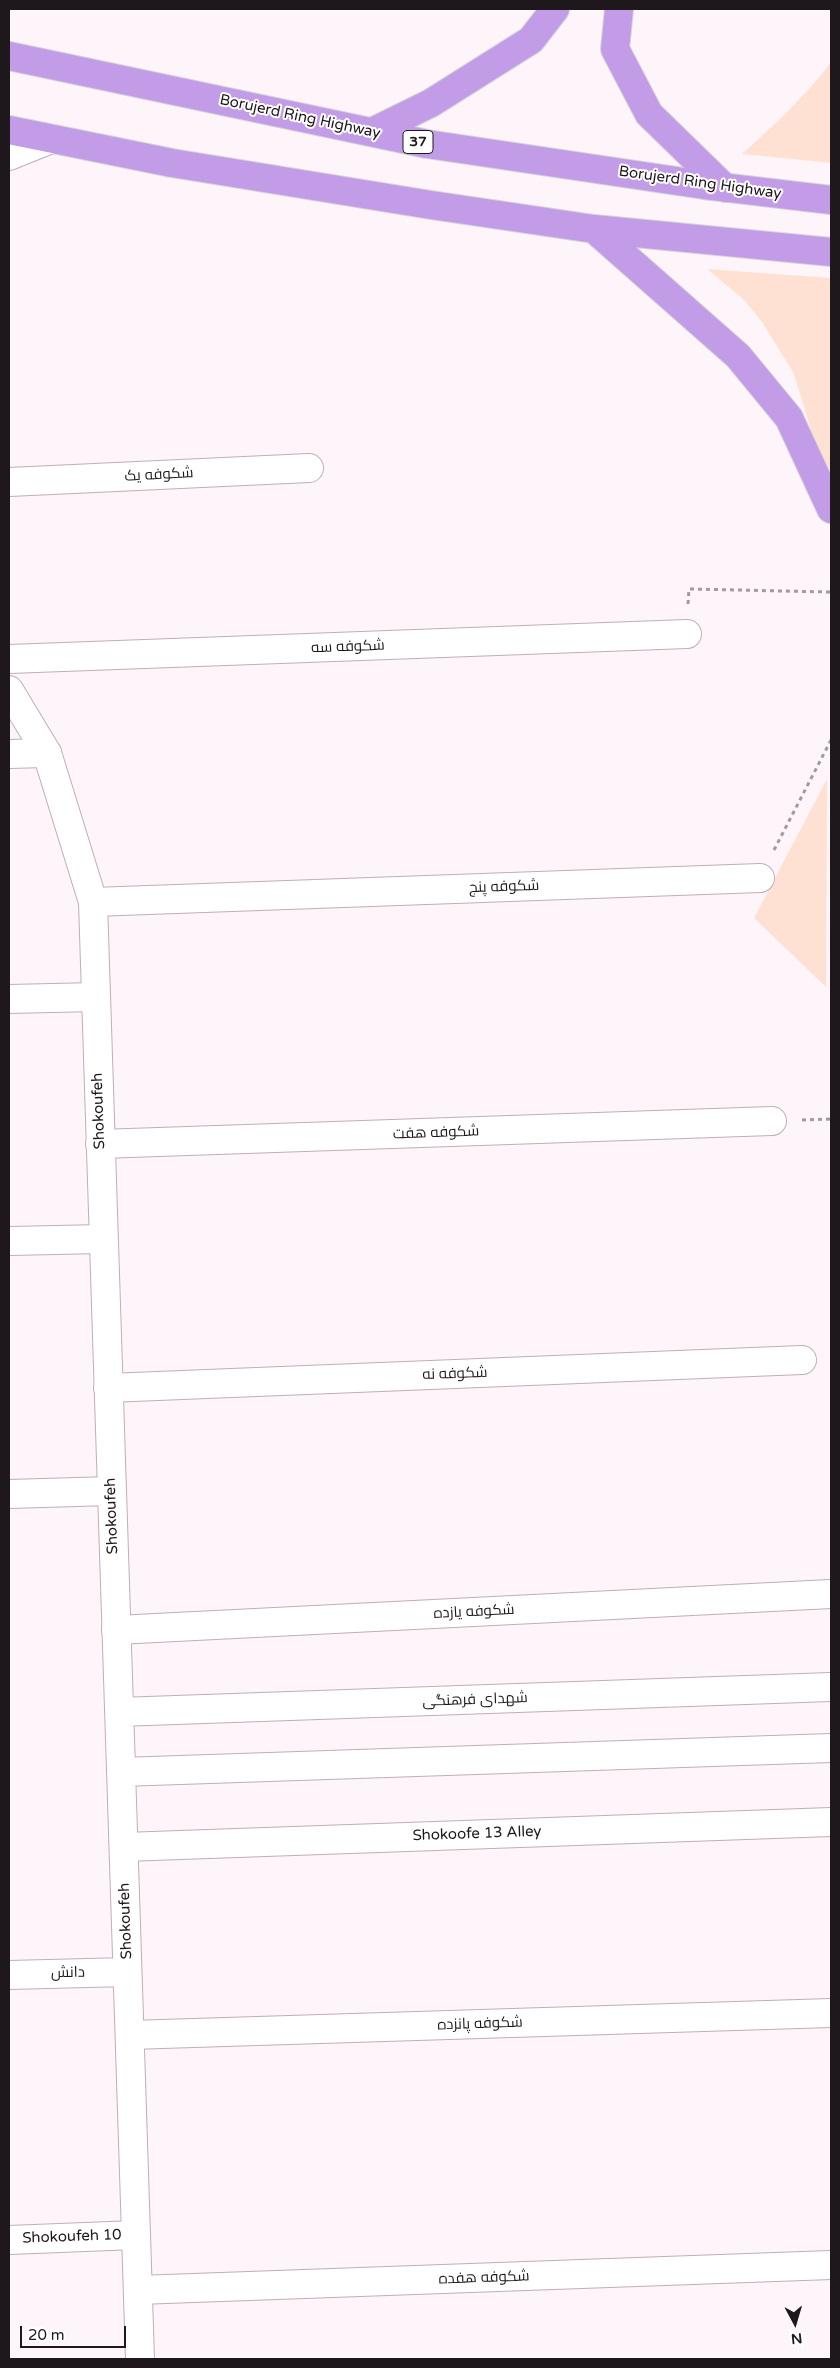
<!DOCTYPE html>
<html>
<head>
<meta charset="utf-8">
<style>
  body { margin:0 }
  #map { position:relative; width:840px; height:2368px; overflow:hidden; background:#fdf5fa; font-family:"Varela Round",sans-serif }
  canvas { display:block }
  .frame { position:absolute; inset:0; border:10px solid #1e171c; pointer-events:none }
  .north { position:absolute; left:770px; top:2298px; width:50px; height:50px; -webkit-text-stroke:4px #fff; paint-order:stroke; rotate:174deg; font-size:14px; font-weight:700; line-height:20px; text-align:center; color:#1e171c }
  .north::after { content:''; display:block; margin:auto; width:18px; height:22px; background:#1e171c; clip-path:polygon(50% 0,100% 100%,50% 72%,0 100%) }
  .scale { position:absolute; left:20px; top:2326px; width:106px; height:22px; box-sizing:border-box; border:2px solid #1e171c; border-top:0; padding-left:6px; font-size:15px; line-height:18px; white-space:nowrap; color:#1e171c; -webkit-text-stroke:4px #fff; paint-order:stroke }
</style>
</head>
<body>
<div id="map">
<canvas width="840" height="2368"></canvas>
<div class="frame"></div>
<div class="north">N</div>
<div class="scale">20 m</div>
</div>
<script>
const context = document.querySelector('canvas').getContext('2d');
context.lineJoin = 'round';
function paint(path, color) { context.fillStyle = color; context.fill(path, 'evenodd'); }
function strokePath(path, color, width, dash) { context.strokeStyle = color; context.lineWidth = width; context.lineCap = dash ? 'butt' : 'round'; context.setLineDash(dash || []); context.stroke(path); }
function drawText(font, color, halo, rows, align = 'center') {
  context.font = font + ' "Varela Round",Cairo,sans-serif'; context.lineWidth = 4; context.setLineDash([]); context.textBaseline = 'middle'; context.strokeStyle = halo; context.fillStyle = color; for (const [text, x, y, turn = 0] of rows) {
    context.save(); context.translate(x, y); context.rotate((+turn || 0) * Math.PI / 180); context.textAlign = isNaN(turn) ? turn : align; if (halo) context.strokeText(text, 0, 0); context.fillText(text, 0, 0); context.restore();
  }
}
paint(new Path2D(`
  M831 62V163L742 154C774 125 805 97 831 62Z
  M707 269 831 278V472L822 466 794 374 762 322 744 300Z
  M827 779 826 987 754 918Z`), '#ffe1d4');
const minor = new Path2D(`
  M9 156 51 139
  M9 482 309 468
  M9 659 687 634
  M9 754 47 753
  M93 902 760 878
  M9 999 96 997
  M100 1144 772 1121
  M9 1241 103 1239
  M108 1388 802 1360
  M9 1494 111 1491
  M116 1630 831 1594
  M124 1847 831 1822
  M130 2035 831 2013
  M9 2240 136 2235
  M138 2290 831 2265`);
const tertiary = new Path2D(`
  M9 690 47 753 93 902 140 2359
  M119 1712 831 1687
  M121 1772 831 1748
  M9 1975 127 1972`);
const trunk = new Path2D(`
  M619 9 615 49 649 114 725 188
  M9 56 427 144 704 185 831 200
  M9 130 172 163 431 205 594 229 831 252
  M372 132 431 103 531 40 555 9
  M594 229 738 356 789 418 831 509`);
strokePath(minor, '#c0adb9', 30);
strokePath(tertiary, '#c0adb9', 30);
strokePath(trunk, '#d6d5d6', 30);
strokePath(new Path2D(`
  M688 604 689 589 831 592
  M774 850 831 740
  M802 1120 831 1119`), '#a29a9f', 3, [4, 4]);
strokePath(minor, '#fff', 28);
strokePath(tertiary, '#fff', 28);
strokePath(trunk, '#c29ce7', 28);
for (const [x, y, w] of [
  [418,142,30]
]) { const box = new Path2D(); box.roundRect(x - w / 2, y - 11.5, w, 23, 4); context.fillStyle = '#fff'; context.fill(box); strokePath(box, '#1e171c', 1); }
drawText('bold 14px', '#1e171c', null, [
  ["37",418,142]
]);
drawText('15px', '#1e171c', '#fff', [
  ["Borujerd Ring Highway",300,117,12],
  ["Borujerd Ring Highway",700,183,8],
  ["شکوفه یک",159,475,-3],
  ["شکوفه سه",348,647,-2],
  ["شکوفه پنج",504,887,-2],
  ["Shokoufeh",99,1111,-92],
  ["شکوفه هفت",436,1133,-2],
  ["شکوفه نه",455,1374,-2],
  ["Shokoufeh",112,1516,-92],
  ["شکوفه یازده",474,1612,-3],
  ["شهدای فرهنگی",475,1700,-2],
  ["Shokoofe 13 Alley",477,1834,-2],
  ["Shokoufeh",126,1921,-92],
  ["دانش",68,1973,-1],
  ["شکوفه پانزده",480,2024,-2],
  ["Shokoufeh 10",72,2237,-2],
  ["شکوفه هفده",484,2278,-2]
]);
</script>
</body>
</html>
